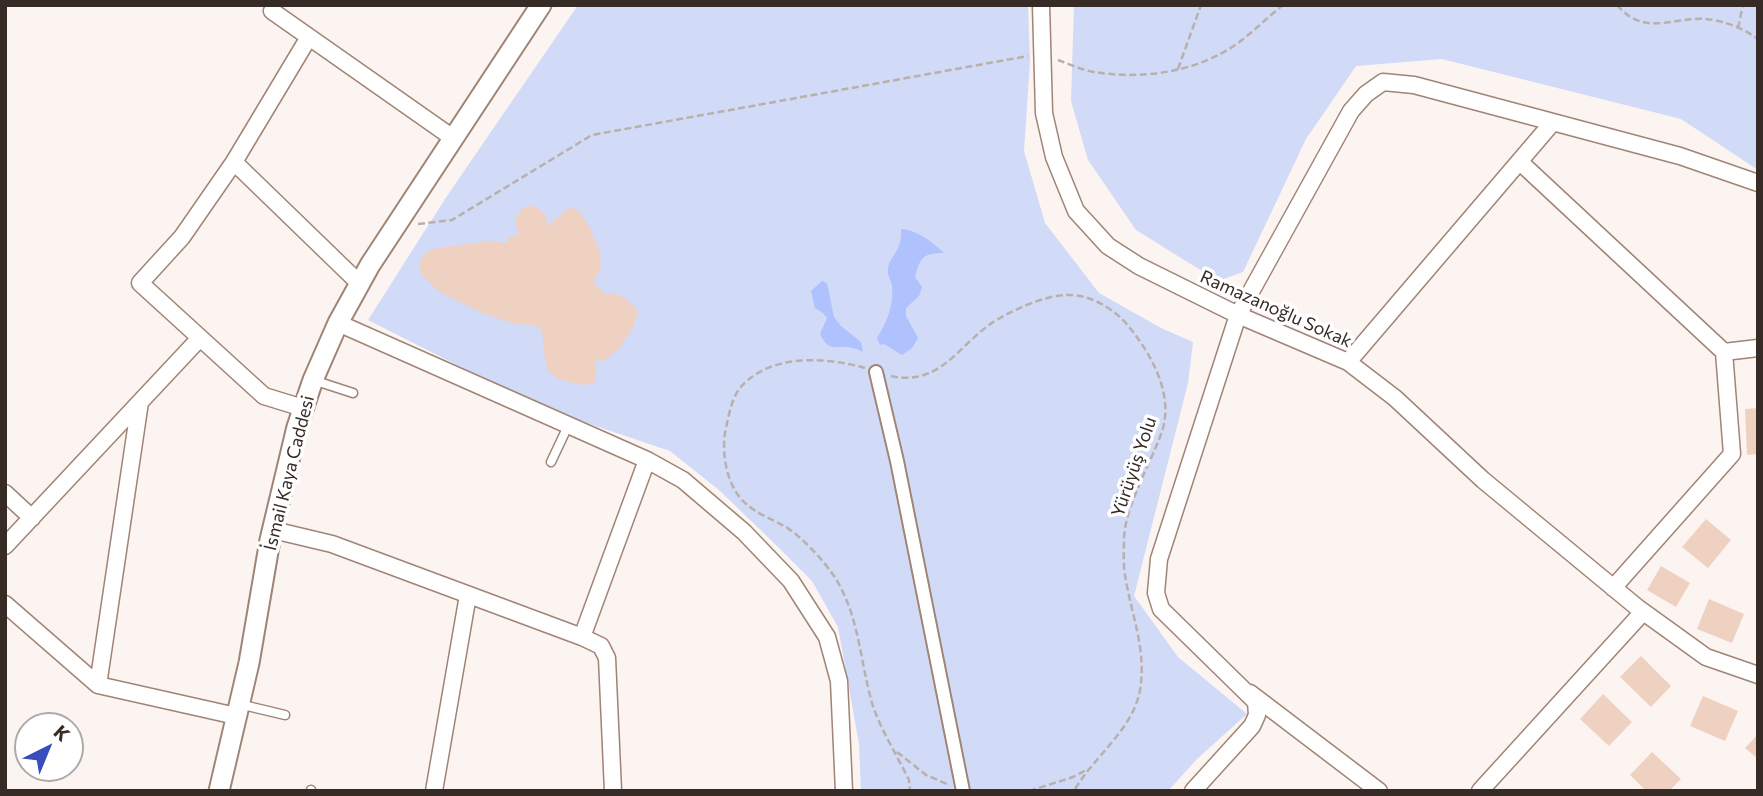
<!DOCTYPE html>
<html>
<head>
<meta charset="utf-8">
<style>
  body { margin:0 }
  #map { position:relative; width:1763px; height:796px; overflow:hidden; background:#fbf4f1; font-family:Commissioner,sans-serif }
  canvas { display:block }
  .frame { position:absolute; inset:0; border:7px solid #372b25; pointer-events:none }
  .north { position:absolute; left:14px; top:712px; width:70px; height:70px; box-sizing:border-box; background:#fff; border:2px solid #afaaa8; border-radius:50%; rotate:43deg; font-size:19px; font-weight:700; line-height:28px; text-align:center; color:#372b25 }
  .north::after { content:''; display:block; margin:auto; width:24px; height:32px; background:#394cbe; clip-path:polygon(50% 0,100% 100%,50% 72%,0 100%) }
</style>
</head>
<body>
<div id="map">
<canvas width="1763" height="796"></canvas>
<div class="frame"></div>
<div class="north">K</div>
</div>
<script>
const context = document.querySelector('canvas').getContext('2d');
context.lineJoin = 'round';
function paint(path, color) { context.fillStyle = color; context.fill(path, 'evenodd'); }
function strokePath(path, color, width, dash) { context.strokeStyle = color; context.lineWidth = width; context.lineCap = dash ? 'butt' : 'round'; context.setLineDash(dash || []); context.stroke(path); }
function drawText(font, color, halo, rows, align = 'center') {
  context.font = font + ' Commissioner,sans-serif'; context.lineWidth = 7; context.setLineDash([]); context.textBaseline = 'middle'; context.strokeStyle = halo; context.fillStyle = color; for (const [text, x, y, turn = 0] of rows) {
    context.save(); context.translate(x, y); context.rotate((+turn || 0) * Math.PI / 180); context.textAlign = isNaN(turn) ? turn : align; if (halo) context.strokeText(text, 0, 0); context.fillText(text, 0, 0); context.restore();
  }
}
paint(new Path2D(`
  M578 5H1028L1030 61 1024 151 1045 223 1099 293 1161 328 1193 342 1188 383 1134 596 1178 657 1247 714 1197 759 1168 791H861L859 744 838 627 812 581 774 543 719 490 670 451 584 422 522 398 368 320 445 199Z
  M1074 5H1758V170L1681 119 1442 59 1356 66 1306 139 1243 272 1218 281 1136 230 1088 160 1071 101Z`), '#d1daf6');
paint(new Path2D(`
  M901 229C918 230 932 242 944 253 924 253 920 257 915 277L922 287 919 296 906 308V316L918 338 912 348 902 355 884 344 880 345 877 338C887 322 894 305 892 286 891 280 887 275 888 270 888 257 903 252 901 229Z
  M822 281 827 283 834 317 841 326 861 342 863 352C841 339 831 358 820 334L827 318 823 313 815 308 811 291Z`), '#afc2fd');
paint(new Path2D(`
  M532 205 539 209 546 216 547 227 567 209 574 208 580 213 589 226 599 249 601 268 594 280 595 285 604 293 617 294 624 298 634 306 638 314 632 329 619 349 603 361 595 360 596 381 590 384 580 385 559 379 549 372 545 360 542 331 537 326 512 323 482 313 440 292 424 278 420 269V262L424 254 432 249 490 241 508 243V238L519 234 515 222 517 216 523 208Z
  M1758 408V454L1747 455 1745 409Z
  M1706 519 1731 540 1708 568 1682 547Z
  M1661 566 1690 583 1676 607 1647 590Z
  M1709 599 1744 614 1732 643 1697 629Z
  M1641 656 1671 686 1651 707 1620 677Z
  M1603 694 1632 722 1609 746 1580 719Z
  M1703 696 1738 711 1725 741 1690 726Z
  M1758 734V759L1745 748Z
  M1652 752 1681 779 1669 791H1646L1630 775Z`), '#efd1c1');
const service = new Path2D(`
  M313 380 353 393
  M551 462 568 426
  M239 704 285 715
  M311 791V790`);
const pedestrian = new Path2D(`
  M876 372 897 461 963 791`);
const minor = new Path2D(`
  M1041 5 1044 113 1054 157 1076 211 1108 246 1139 266 1238 315 1348 362 1395 398 1483 480 1638 608 1706 657 1758 675
  M272 11 453 138
  M234 162 359 283
  M1520 162 1724 352
  M338 323 647 460 683 480 744 532 791 581 827 637 839 681 844 791
  M1724 352 1758 348
  M1348 362 1553 122
  M303 408 264 396 140 283 182 237 234 162 309 37
  M5 493 32 518
  M273 530 332 544 582 637 601 646 607 658 613 791
  M5 546 200 338
  M1613 588 1732 454 1724 352
  M5 604 98 685 236 716
  M582 637 647 460
  M98 685 140 402
  M1250 693 1379 791
  M434 791 468 595
  M1193 791 1252 726 1257 715 1256 702 1161 609 1156 593 1159 559 1238 315 1351 111 1366 94 1383 82 1414 85 1680 156 1758 183
  M1480 791 1643 612`);
const tertiary = new Path2D(`
  M219 791 249 663 270 540 297 427 313 380 338 323 370 265 541 5`);
strokePath(service, '#a08475', 11);
strokePath(pedestrian, '#a08475', 16);
strokePath(minor, '#a08475', 19);
strokePath(tertiary, '#a08475', 23);
strokePath(new Path2D(`
  M1617 5C1644 37 1672 17 1706 19 1725 21 1743 28 1758 39
  M1738 28 1743 5
  M1058 60C1069 64 1082 70 1094 72 1143 80 1201 72 1242 40 1256 29 1269 16 1283 5
  M1178 69 1201 5
  M418 224 452 220 592 135 1028 56
  M865 368C827 357 769 353 740 388 731 399 728 419 725 433 722 453 726 478 738 495 749 511 770 518 786 527 803 538 823 560 834 576 859 614 860 661 872 703 880 729 897 755 909 780L910 791
  M891 376C939 386 956 349 989 325 1007 312 1045 295 1067 295 1091 294 1116 310 1130 328 1151 354 1171 391 1164 424 1160 442 1145 469 1138 488 1131 504 1125 521 1124 538 1124 550 1123 564 1125 575 1131 614 1147 650 1140 690 1133 730 1093 757 1074 791
  M897 752 926 775 947 784
  M1029 791 1073 777 1088 769`), '#b9b0ac', 2.5, [7, 3.5]);
strokePath(service, '#fff', 8);
strokePath(pedestrian, '#fff', 12);
strokePath(minor, '#fff', 16);
strokePath(tertiary, '#fff', 19);
drawText('18px', '#372b25', '#fff', [
  ["Ramazanoğlu Sokak",1276,309,24],
  ["Yürüyüş Yolu",1134,467,-71],
  ["İsmail Kaya Caddesi",289,473,-76]
]);
</script>
</body>
</html>
